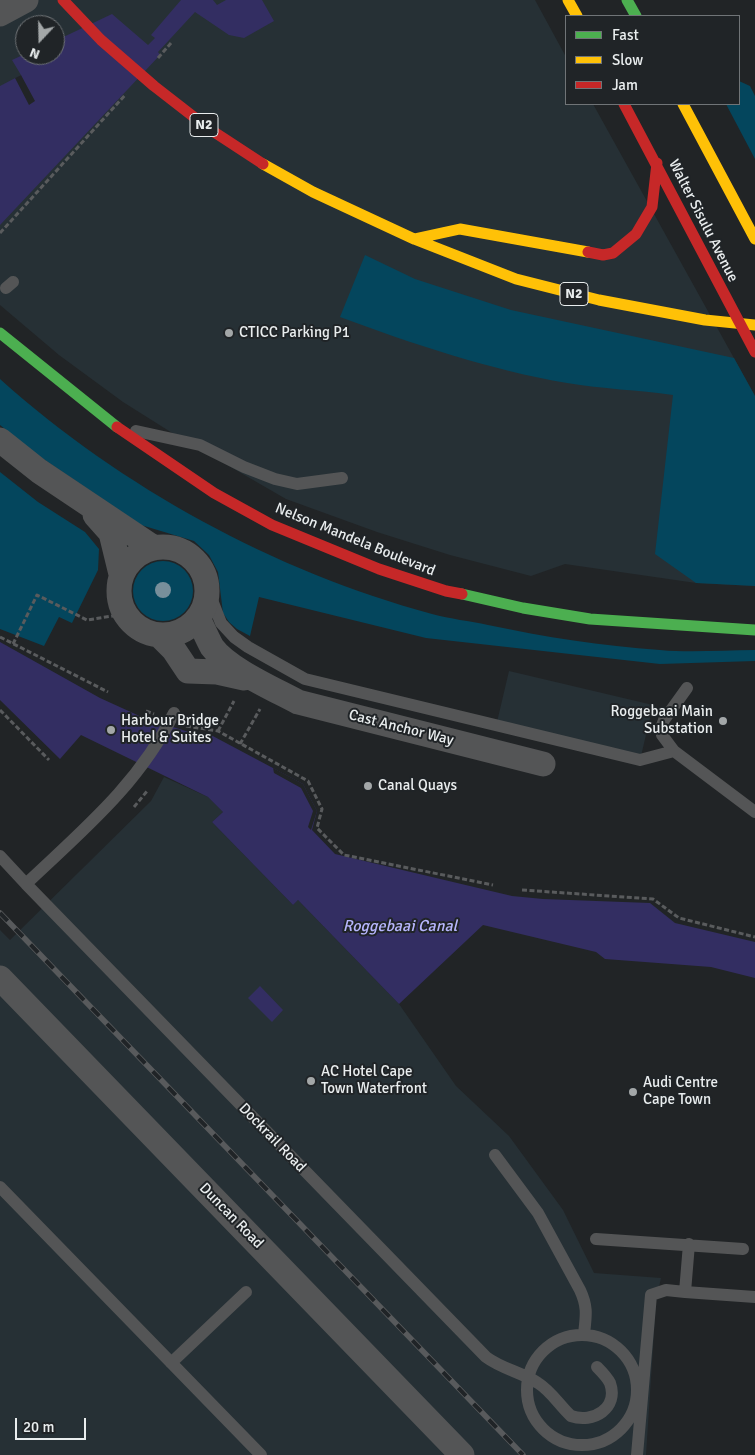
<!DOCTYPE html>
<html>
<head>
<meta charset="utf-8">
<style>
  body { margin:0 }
  #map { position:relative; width:755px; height:1455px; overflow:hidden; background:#212426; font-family:Signika,sans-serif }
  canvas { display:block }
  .legend { position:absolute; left:565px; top:15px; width:175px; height:90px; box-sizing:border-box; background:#202427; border:1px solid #707477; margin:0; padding:6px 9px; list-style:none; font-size:15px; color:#e9edee }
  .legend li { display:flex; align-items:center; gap:10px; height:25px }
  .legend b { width:25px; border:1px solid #707477 }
  .north { position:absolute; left:15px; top:15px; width:50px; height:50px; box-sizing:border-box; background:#202427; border:1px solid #707477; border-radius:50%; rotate:201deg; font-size:14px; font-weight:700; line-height:20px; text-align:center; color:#e9edee }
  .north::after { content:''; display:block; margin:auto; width:18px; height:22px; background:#a3a7a8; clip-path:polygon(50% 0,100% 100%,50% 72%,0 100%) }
  .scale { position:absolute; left:15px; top:1418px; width:71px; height:22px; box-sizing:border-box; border:2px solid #e9edee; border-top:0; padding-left:6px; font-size:15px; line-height:18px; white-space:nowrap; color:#e9edee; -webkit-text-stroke:4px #202427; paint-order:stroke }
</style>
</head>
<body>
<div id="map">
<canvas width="755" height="1455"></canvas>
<ul class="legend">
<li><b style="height:6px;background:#4caf50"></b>Fast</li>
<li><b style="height:6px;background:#ffc107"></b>Slow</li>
<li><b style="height:6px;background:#c62828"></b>Jam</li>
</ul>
<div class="north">N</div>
<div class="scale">20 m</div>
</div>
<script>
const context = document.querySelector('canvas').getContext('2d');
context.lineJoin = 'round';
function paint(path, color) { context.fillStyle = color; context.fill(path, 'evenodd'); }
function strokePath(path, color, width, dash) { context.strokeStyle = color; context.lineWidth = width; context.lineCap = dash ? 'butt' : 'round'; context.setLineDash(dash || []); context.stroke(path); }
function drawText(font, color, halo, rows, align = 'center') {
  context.font = font + ' Signika,sans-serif'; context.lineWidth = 4; context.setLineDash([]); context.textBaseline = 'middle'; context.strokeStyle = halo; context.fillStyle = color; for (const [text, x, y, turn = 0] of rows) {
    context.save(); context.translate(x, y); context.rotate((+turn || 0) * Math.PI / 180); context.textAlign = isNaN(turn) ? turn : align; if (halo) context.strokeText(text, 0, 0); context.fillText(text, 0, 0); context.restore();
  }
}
paint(new Path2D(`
  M0 0H535L566 57V104H593L755 396V586L696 583 565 564 531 576 450 555 377 532 286 499 177 436 123 402 59 355 0 305ZM25 25H55V55H25Z
  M509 671 653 705 641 756 497 722Z
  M164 777 208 797 223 812 212 822 293 905 298 900 399 1004 456 1086 509 1136 563 1210 594 1273 661 1278 656 1301 646 1455H0V930L10 940 151 801Z`), '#263035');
paint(new Path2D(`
  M739 81 750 86 755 96V159L726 104H739Z
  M365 255 415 279 511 310 734 358 755 396V586L696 583 655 554 673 395C638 390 602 389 567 383 490 370 413 344 340 317Z
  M0 379C122 488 274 571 432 614 450 619 470 621 488 625 545 637 602 646 660 650 691 653 724 650 755 650V661L660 664 426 638 259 597 250 636 237 629 229 622 223 613 218 572 209 555 194 541 141 525 33 452 0 425Z
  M0 472 38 502 85 532 99 549 98 570 72 623 59 617 44 646 0 629Z
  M133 591a30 30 0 1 1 60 0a30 30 0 1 1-60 0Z`), '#04465d');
paint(new Path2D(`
  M181 0H213L217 5 226 0H262L274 21 244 38 229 35 195 12 158 52 160 55 0 225V86L21 75 12 60 25 54 55 55V41L112 14 148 45 155 38 151 35Z
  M0 642 100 698 144 718 189 732 209 734 303 784 317 811 312 830 335 854 512 896 543 899 650 903 675 923 755 942V978L711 967 605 959 596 952 483 925 399 1004 298 900 293 905 212 822 223 812 208 797 81 735 60 759 0 700Z
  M260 986 283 1010 272 1022 248 998Z`), '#332e62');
paint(new Path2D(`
  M21 75 35 101 29 105 15 78Z
  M273 768 303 784 317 811 311 830 308 827 313 811 301 788 274 773Z`), '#212426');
strokePath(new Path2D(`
  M158 58 171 43
  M0 233 126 94
  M0 637 108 692
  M13 644 37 595 87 620 125 614
  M0 710 49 760
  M146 711 154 714
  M186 726 218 731 308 781 322 809 317 828 344 855 493 885
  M218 731 234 701
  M240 744 260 709
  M134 807 148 790
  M522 890 653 899 679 918 755 937`), '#595b5d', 3, [5, 2.5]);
strokePath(new Path2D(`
  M6 288 13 282
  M136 431 200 445 244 467 275 479 297 484 342 478
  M208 590 221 623 234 637 248 647 305 679 640 760 674 751
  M687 688 664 720 661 728 662 735 674 751 755 812
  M0 856 26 884C83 830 139 784 174 713
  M26 884 486 1357C502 1369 521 1372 538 1383 551 1391 560 1406 571 1416 593 1424 619 1408 610 1383 607 1377 602 1372 597 1367
  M495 1155 538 1213 580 1290C588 1307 586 1316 584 1334
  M0 1187 261 1455
  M596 1239 743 1249
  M689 1244 685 1292 755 1297
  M527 1390a55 55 0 1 1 110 0a55 55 0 1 1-110 0Z
  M171 1363 246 1292
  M637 1455 651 1295 666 1290 685 1292`), '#545556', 12);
strokePath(new Path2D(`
  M0 14 26 0
  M0 440 39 471 154 548
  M95 515 111 533 121 574
  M119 591a44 44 0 1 1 88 0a44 44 0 1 1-88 0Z
  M198 618C203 628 207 638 212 647 228 669 274 689 298 702L543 764
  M159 635 174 650 188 671
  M188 671 217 672 244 678
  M0 978 462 1455`), '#545556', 25);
strokePath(new Path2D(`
  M627 0 636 16
  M0 333 117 427
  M462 594 523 608 590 619 755 630`), '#4caf50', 11);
strokePath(new Path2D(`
  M568 0 577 16
  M683 104 755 239
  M263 164 313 192 414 239 460 229 588 252
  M414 239 516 279 599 300 705 320 755 325`), '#ffc107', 11);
strokePath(new Path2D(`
  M63 0 101 40 154 86 208 128 263 164
  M624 104 755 352
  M588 252 603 255 613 253 636 234 652 207 657 163
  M117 427 214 493 272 525 379 569 446 591 462 594`), '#c62828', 11);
const rail = new Path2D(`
  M0 913 523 1455`);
strokePath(rail, '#585a5c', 5.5);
strokePath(rail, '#202427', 4, [11]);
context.fillStyle = '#788f9b';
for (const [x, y] of [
  [163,590]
]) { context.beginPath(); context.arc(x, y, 8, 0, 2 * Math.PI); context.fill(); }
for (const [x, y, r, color] of [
  [229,333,5,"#a3a7a8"],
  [723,721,5,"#a3a7a8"],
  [111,730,5,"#a3a7a8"],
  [368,786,5,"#a3a7a8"],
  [311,1081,5,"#a3a7a8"],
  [633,1092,5,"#a3a7a8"]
]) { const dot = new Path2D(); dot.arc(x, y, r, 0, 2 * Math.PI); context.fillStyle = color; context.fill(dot); strokePath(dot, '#202427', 2); }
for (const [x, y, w] of [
  [204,125,28],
  [574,294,28]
]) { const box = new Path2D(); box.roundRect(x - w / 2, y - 11.5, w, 23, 4); context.fillStyle = '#202427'; context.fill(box); strokePath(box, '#e9edee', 1); }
drawText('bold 14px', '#e9edee', null, [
  ["N2",204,125],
  ["N2",574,294]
]);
drawText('15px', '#e9edee', '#202427', [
  ["Walter Sisulu Avenue",703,221,63],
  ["Nelson Mandela Boulevard",355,540,22],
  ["Cast Anchor Way",401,728,14],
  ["Dockrail Road",272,1138,46],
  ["Duncan Road",231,1216,46]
]);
drawText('15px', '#e9edee', '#202427', [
  ["CTICC Parking P1",239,333],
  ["Roggebaai Main",713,712,"right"],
  ["Substation",713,729,"right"],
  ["Harbour Bridge",121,721],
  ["Hotel & Suites",121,738],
  ["Canal Quays",378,786],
  ["AC Hotel Cape",321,1072],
  ["Town Waterfront",321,1089],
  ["Audi Centre",643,1083],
  ["Cape Town",643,1100]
], 'left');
drawText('italic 16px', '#b7b6fd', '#202427', [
  ["Roggebaai Canal",400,927]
]);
</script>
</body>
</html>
